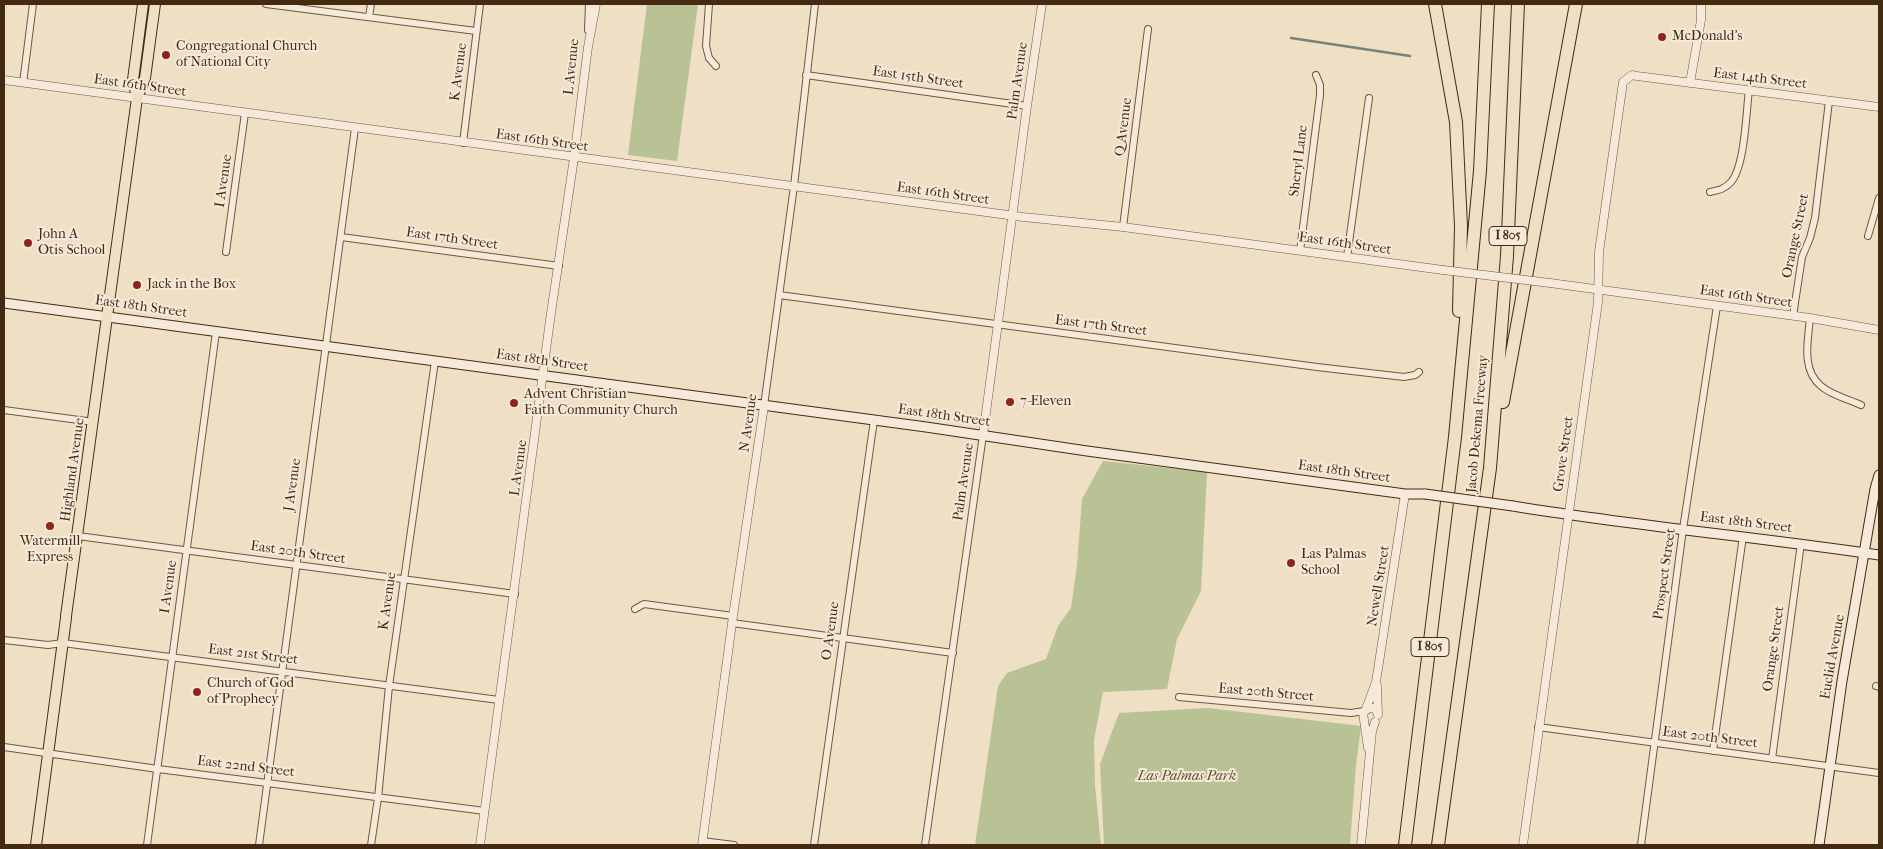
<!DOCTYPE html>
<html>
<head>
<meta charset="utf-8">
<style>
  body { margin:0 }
  #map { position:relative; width:1883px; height:849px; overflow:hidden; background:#efdfc4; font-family:"IM FELL French Canon",serif }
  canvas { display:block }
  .frame { position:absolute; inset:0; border:5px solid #452a12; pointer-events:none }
</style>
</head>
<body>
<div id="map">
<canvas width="1883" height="849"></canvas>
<div class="frame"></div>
</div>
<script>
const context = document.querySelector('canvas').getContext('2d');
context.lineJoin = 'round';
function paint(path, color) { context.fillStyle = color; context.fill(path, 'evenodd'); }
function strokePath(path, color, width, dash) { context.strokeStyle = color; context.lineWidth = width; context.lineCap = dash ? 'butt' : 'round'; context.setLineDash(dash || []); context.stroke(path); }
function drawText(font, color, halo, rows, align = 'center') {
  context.font = font + ' "IM FELL French Canon",serif'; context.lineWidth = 4; context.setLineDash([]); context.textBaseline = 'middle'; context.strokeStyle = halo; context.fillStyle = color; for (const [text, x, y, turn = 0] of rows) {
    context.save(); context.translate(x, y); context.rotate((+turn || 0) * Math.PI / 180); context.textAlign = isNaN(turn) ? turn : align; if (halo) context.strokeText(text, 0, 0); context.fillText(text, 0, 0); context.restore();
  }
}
paint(new Path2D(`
  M647 4H698L677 161 628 155Z
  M1103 461 1207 472 1201 591 1177 639 1167 689 1103 692 1094 740 1095 786 1101 845H975L998 686 1007 673 1046 659 1058 626 1071 608 1077 565 1082 499Z
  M1208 708 1361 726 1356 765 1350 845H1104L1100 764 1119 713Z`), '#b9c294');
strokePath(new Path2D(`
  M1291 38 1410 56`), '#798178', 2.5);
const minor = new Path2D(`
  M266 4 476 31
  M709 4 706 46 709 58 716 66
  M369 17 371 4
  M588 30 589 4
  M806 75 1027 106
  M23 83 33 4
  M463 143 480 4
  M1710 192C1719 190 1725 189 1731 182 1745 166 1746 113 1749 90
  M1123 227 1148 29
  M1868 236 1879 198
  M341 237 559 266
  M1300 251 1320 95V85L1316 75
  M226 252 245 113
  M1347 257 1369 98
  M779 295 1317 367 1404 377 1415 375 1419 372
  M1793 316 1802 257 1810 238 1815 218 1829 101
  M1810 318C1808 340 1801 370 1821 386 1831 395 1848 399 1861 405
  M764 406 794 186 815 4
  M4 410 94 422
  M78 536 515 594
  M635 609 644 604 733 616
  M732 623 953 653
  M4 640 48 645 63 643 499 700
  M1876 686 1879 687
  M1179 697 1351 713 1364 711
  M1538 727 1879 773
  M4 747 158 769 485 811
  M1713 751 1743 536
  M1772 759 1801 543
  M702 841 734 845
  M147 845 216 332
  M259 845 355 128
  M371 845 378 798 389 686 435 361
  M814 845 874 420
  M925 845 983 435
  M1641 845 1683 529 1717 306`);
const tertiary = new Path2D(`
  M4 80 1023 217 1123 227 1443 270
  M1690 83 1701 20V4
  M1550 283 1810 318 1879 330
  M983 435 1027 106 1042 4
  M1377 686 1378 715
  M1366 709 1376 682 1405 494
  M1368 748 1363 713 1369 708H1374L1377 712
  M480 845 550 320 574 158 588 47 596 4
  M702 845 733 616 764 406
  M1361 845 1372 731 1375 722
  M1523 845 1598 302 1599 252 1623 82 1632 75 1637 76 1879 107`);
const secondary = new Path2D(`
  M4 303 926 427 1087 451 1405 494H1425
  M1513 506C1635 526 1757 537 1879 555
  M1819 845 1842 681 1875 489 1879 475`);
const primary = new Path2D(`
  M137 98 133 80 143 4
  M66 616 137 98 145 78 155 4
  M36 845 66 618`);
const motorway = new Path2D(`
  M1435 4 1456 122 1461 226 1459 311
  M1503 402 1576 4
  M1405 845 1455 437 1480 171 1488 4
  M1438 845 1490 468 1507 256 1518 4`);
strokePath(minor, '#70573e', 8);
strokePath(tertiary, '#70573e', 9);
strokePath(secondary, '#452a12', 11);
strokePath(primary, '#452a12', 12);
strokePath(motorway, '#452a12', 14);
strokePath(minor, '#f5ead9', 6);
strokePath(tertiary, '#f5ead9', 8);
strokePath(secondary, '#f5ead9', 9);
strokePath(primary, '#efdfc4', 10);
strokePath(motorway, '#efdfc4', 12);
const tertiaryBridge = new Path2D(`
  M1443 270 1550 283`);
const secondaryBridge = new Path2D(`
  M1425 494 1513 506`);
strokePath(tertiaryBridge, '#70573e', 9, []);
strokePath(secondaryBridge, '#452a12', 11, []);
strokePath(tertiaryBridge, '#f5ead9', 8);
strokePath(secondaryBridge, '#f5ead9', 9);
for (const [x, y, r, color] of [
  [1662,37,5,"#8f2418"],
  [166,55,5,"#8f2418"],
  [28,243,5,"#8f2418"],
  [137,285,5,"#8f2418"],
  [1010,402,5,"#8f2418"],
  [514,403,5,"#8f2418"],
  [50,526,5,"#8f2418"],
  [1291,563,5,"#8f2418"],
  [197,692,5,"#8f2418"]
]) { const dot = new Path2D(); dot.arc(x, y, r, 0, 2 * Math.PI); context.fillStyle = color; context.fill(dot); strokePath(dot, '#f5ead9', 2); }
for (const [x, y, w] of [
  [1508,236,38],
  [1430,647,38]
]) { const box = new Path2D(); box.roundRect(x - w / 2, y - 9.5, w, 19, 4); context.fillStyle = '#f5ead9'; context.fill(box); strokePath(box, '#452a12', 1); }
drawText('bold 12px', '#452a12', null, [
  ["I 805",1508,236],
  ["I 805",1430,647]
]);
drawText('14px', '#452a12', '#f5ead9', [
  ["McDonald's",1672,37],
  ["Congregational Church",176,47],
  ["of National City",176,63],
  ["John A",38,235],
  ["Otis School",38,251],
  ["Jack in the Box",147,285],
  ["Advent Christian",524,395],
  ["Faith Community Church",524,411],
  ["7-Eleven",1020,402],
  ["Watermill",50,542,"center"],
  ["Express",50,558,"center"],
  ["Las Palmas",1301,555],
  ["School",1301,571],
  ["Church of God",207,684],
  ["of Prophecy",207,700]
], 'left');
drawText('14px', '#452a12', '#f5ead9', [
  ["L Avenue",572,67,-84],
  ["K Avenue",459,72,-83],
  ["East 15th Street",918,78,8],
  ["East 14th Street",1760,79,7],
  ["Palm Avenue",1018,81,-82],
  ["East 16th Street",140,86,8],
  ["Q Avenue",1124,127,-83],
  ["East 16th Street",542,141,8],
  ["Sheryl Lane",1299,161,-83],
  ["I Avenue",224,181,-82],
  ["East 16th Street",943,194,8],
  ["Orange Street",1796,236,-78],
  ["East 17th Street",452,239,8],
  ["East 16th Street",1345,244,8],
  ["East 16th Street",1746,297,8],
  ["East 18th Street",141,307,8],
  ["East 17th Street",1101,326,7],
  ["East 18th Street",542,361,8],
  ["East 18th Street",944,416,8],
  ["N Avenue",749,423,-82],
  ["Jacob Dekema Freeway",1478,424,-85],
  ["Grove Street",1564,454,-82],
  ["L Avenue",519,468,-82],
  ["Highland Avenue",73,470,-82],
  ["East 18th Street",1344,472,8],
  ["Palm Avenue",964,482,-82],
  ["J Avenue",293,485,-82],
  ["East 18th Street",1746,523,7],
  ["East 20th Street",298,553,8],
  ["Prospect Street",1665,574,-82],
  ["Newell Street",1379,586,-81],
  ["I Avenue",169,587,-82],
  ["K Avenue",388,601,-82],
  ["O Avenue",831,631,-82],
  ["Orange Street",1774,649,-82],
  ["East 21st Street",253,655,7],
  ["Euclid Avenue",1833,657,-80],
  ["East 20th Street",1266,693,5],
  ["East 20th Street",1710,738,7],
  ["East 22nd Street",246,767,7]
]);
drawText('italic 14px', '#625032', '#f5ead9', [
  ["Las Palmas Park",1187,777]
]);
</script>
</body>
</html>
